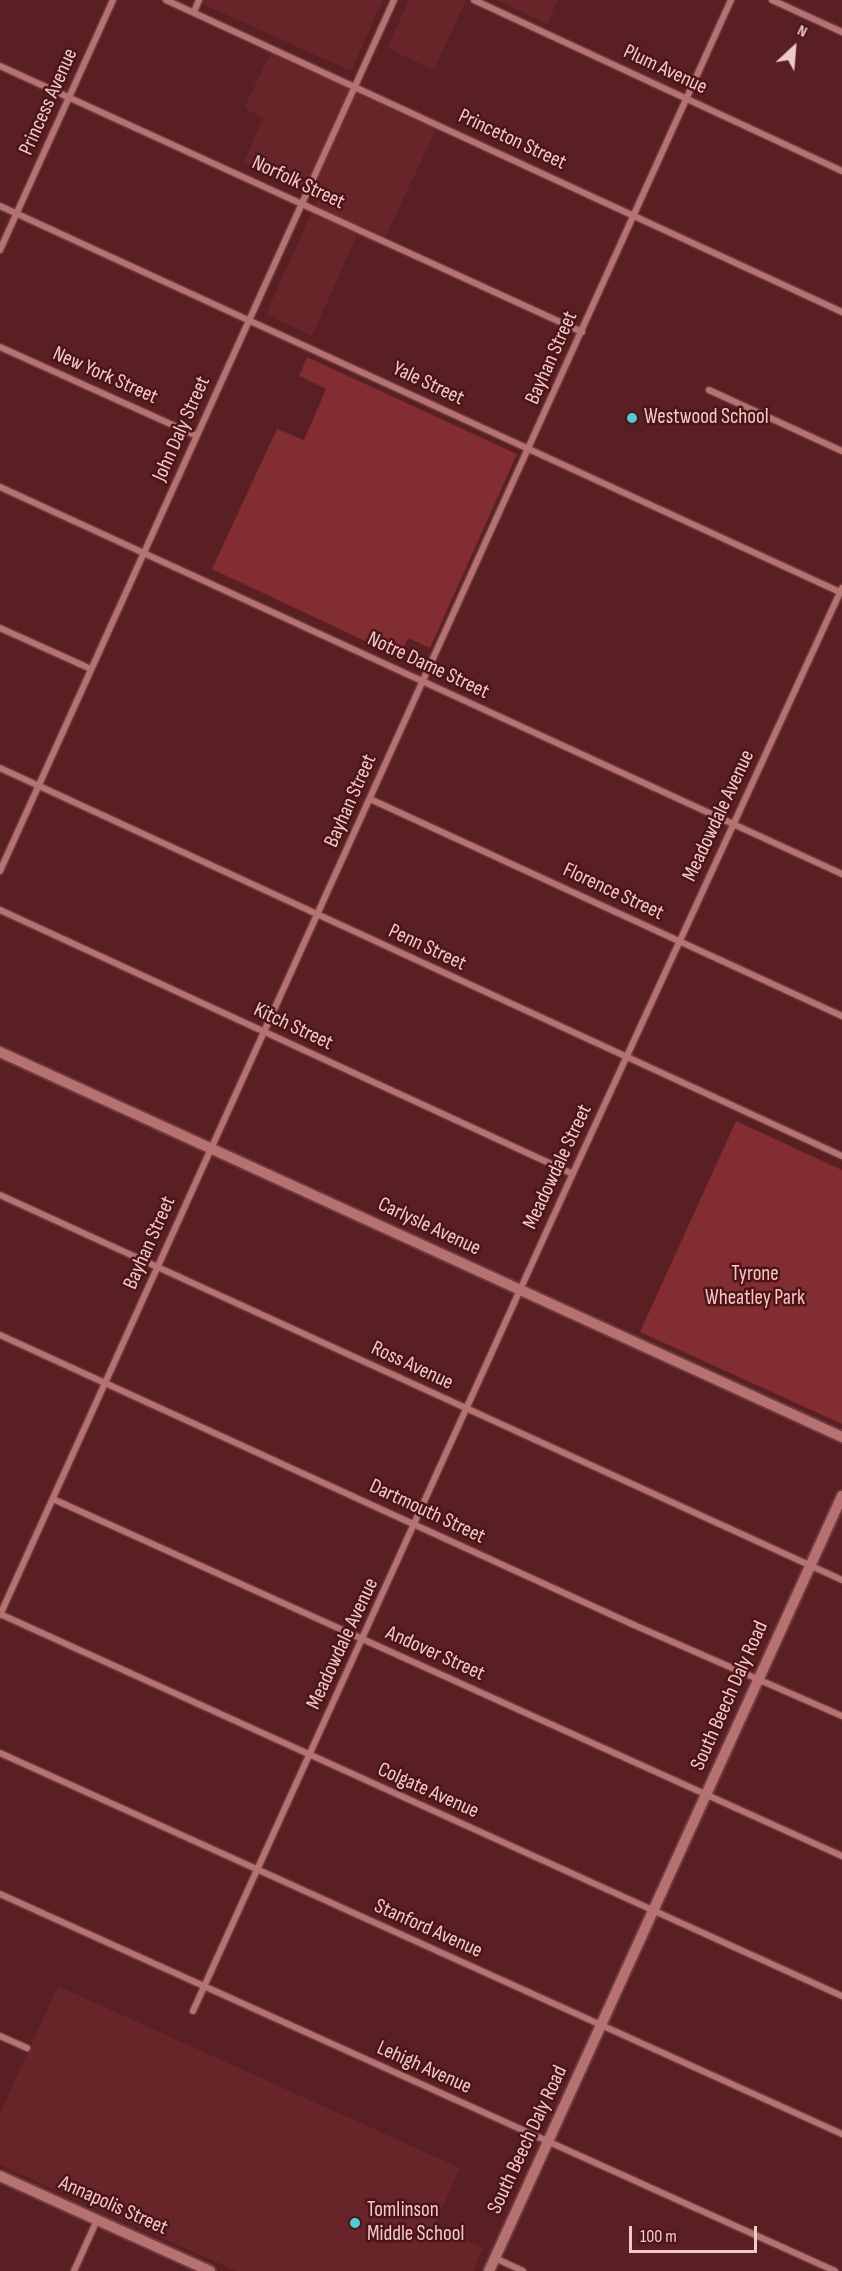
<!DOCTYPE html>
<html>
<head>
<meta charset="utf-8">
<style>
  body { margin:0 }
  #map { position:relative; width:842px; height:2271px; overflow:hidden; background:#591f22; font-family:"Sofia Sans Condensed",sans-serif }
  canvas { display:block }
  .north { position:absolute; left:764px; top:18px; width:60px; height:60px; -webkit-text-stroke:4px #4d1418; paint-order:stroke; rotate:26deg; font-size:16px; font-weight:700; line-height:24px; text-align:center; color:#f0cac9 }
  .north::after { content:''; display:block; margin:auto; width:21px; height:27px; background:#f0cac9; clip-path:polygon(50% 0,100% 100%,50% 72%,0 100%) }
  .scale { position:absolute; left:629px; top:2226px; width:128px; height:27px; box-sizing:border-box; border:3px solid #f0cac9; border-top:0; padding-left:8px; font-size:18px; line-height:21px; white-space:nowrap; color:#f0cac9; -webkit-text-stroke:4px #4d1418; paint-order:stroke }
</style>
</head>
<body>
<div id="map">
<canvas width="842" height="2271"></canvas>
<div class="north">N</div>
<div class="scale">100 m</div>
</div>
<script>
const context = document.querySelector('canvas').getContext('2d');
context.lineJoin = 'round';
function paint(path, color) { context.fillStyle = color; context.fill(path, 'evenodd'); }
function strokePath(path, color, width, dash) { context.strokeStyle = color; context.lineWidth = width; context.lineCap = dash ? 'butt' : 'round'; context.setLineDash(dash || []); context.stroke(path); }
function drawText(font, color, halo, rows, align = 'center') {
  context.font = font + ' "Sofia Sans Condensed",sans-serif'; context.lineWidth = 5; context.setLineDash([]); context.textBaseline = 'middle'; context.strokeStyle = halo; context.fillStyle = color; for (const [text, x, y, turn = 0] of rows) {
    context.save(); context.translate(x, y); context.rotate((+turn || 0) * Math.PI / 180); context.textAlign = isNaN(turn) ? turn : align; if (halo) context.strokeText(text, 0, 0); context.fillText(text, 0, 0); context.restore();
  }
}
paint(new Path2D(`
  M194 0H383L351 71Z
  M409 0H466L434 70 387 48Z
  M497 0H558L547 24Z
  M271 52 434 127 435 132 381 246 357 235 312 336 266 314 318 198 244 162 263 118 244 108Z
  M58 1986 460 2168 434 2226 483 2248 473 2271H236L0 2165V2113Z`), '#672529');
paint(new Path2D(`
  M307 357 517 454 430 648 408 638 399 657 212 569 277 429 304 440 326 389 299 376Z
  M736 1121 842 1170V1424L640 1332Z`), '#812d32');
const street = new Path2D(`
  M166 0 842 312
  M474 0 842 171
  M772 0 842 32
  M194 12 199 0
  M0 66 582 332
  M0 206 842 593
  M0 250 113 0
  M0 347 197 436
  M709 390 842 451
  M0 487 842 874
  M0 628 91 669
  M0 768 842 1156
  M370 799 842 1016
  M0 871 394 0
  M0 910 573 1174
  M0 1195 842 1580
  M0 1335 634 1625 842 1716
  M53 1499 842 1856
  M0 1614 842 1996
  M0 1615 731 0
  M0 1753 842 2134
  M0 1894 835 2271
  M193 2011 569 1182 842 588
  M0 2036 27 2048
  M495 2258 523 2271
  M74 2271 97 2220`);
const secondary = new Path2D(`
  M0 1052 842 1437
  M0 2176 210 2271
  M489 2271 842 1496`);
strokePath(street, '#6e3b3f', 9);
strokePath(secondary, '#6e3b3f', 14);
strokePath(street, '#b57271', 6);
strokePath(secondary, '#b57271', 10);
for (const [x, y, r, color] of [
  [632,418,6,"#51ccd2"],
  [355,2223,6,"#51ccd2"]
]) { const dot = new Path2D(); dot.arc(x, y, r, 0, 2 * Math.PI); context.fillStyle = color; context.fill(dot); strokePath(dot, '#4d1418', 2); }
drawText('21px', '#f0cac9', '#4d1418', [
  ["Plum Avenue",665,70,25],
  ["Princess Avenue",49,102,-66],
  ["Princeton Street",512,140,25],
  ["Norfolk Street",298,183,25],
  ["Bayhan Street",552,358,-66],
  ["New York Street",105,376,24],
  ["Yale Street",428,384,25],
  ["John Daly Street",182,429,-66],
  ["Notre Dame Street",428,666,25],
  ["Bayhan Street",351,801,-66],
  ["Meadowdale Avenue",719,816,-65],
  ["Florence Street",613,892,25],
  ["Penn Street",427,948,25],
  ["Kitch Street",293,1027,25],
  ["Meadowdale Street",558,1167,-65],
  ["Carlysle Avenue",429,1227,25],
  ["Bayhan Street",150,1243,-66],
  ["Ross Avenue",412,1366,25],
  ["Dartmouth Street",427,1512,25],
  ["Meadowdale Avenue",343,1644,-65],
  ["Andover Street",435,1654,24],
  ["South Beech Daly Road",730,1696,-66],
  ["Colgate Avenue",428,1791,24],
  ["Stanford Avenue",428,1929,24],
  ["Lehigh Avenue",424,2068,24],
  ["South Beech Daly Road",528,2140,-65],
  ["Annapolis Street",113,2206,24]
]);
drawText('21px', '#f0cac9', '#4d1418', [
  ["Westwood School",644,418],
  ["Tomlinson",367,2211],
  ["Middle School",367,2235]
], 'left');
drawText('21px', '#f9c5c4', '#4d1418', [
  ["Tyrone",755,1275],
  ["Wheatley Park",755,1299]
]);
</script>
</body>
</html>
